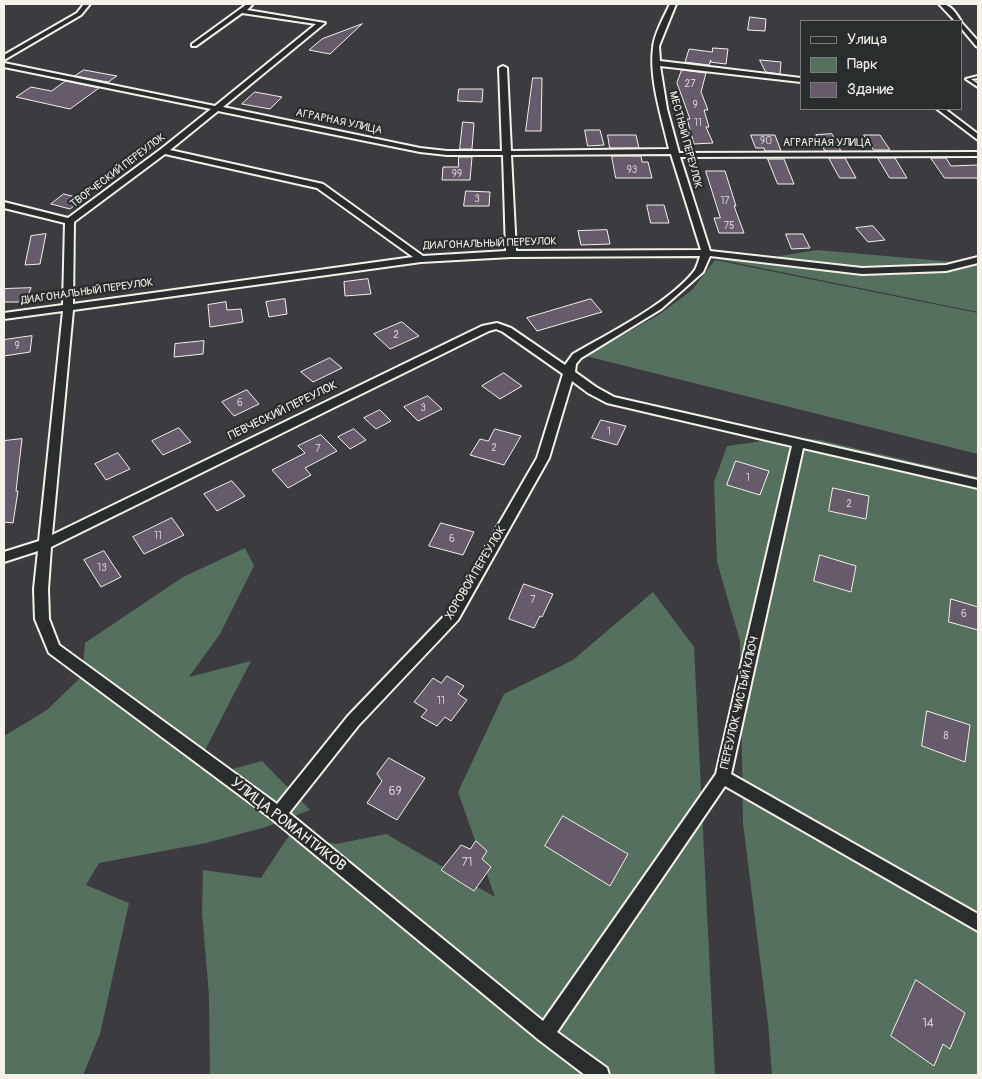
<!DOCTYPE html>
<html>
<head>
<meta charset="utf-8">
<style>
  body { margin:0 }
  #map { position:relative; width:982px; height:1079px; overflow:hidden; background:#3c3b40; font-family:Pangolin,sans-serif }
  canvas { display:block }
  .frame { position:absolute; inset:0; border:5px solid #f4f1e8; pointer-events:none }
  .legend { position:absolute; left:800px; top:20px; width:162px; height:90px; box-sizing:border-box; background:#2a2d2e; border:1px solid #7b7b78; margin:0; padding:6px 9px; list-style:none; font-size:15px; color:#f4f1e8 }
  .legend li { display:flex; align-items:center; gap:10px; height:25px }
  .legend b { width:25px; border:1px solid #7b7b78 }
</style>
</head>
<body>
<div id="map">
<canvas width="982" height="1079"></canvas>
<div class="frame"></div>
<ul class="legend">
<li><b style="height:6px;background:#2a2d2e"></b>Улица</li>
<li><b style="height:14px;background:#55705e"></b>Парк</li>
<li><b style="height:14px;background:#655b6b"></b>Здание</li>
</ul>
</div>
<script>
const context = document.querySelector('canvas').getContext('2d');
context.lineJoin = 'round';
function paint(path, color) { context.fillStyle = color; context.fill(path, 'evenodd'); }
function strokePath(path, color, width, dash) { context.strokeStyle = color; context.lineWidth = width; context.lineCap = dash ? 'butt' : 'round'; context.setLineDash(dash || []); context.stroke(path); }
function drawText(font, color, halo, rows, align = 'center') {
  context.font = font + ' Pangolin,sans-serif'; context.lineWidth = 4.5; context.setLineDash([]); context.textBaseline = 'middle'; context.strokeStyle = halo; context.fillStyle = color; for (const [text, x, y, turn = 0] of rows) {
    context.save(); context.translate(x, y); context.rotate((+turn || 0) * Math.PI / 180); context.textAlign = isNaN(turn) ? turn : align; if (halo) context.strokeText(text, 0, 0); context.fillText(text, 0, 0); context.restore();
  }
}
paint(new Path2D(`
  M817 250 966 263 978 260V312L717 259 738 252 774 257Z
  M715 260 978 313V454L586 356 660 314 692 290Z
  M792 437 820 440 978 477V1075H772L768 1023 743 823 740 641 717 562 714 482 727 446Z
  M245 548 254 566 220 634 189 677 251 661 201 758 210 775 262 761 310 810 266 827 206 843 99 863 86 885 129 903 100 1034 83 1075H4V736L47 710 82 676 85 643 183 577Z
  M653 592 694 647 715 1075H210L209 996 202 912 203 870 261 878 290 834 336 844 386 834 495 897 458 792 504 694 573 660Z`), '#55705e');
const building = new Path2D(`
  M750 17 766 19 765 31 748 30Z
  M362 24 330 54 309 50 322 39Z
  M713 48 728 49 726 64 710 62 711 60 709 65 685 62 689 49 712 52Z
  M760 60 781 62 780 74 766 72Z
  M84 70 117 76 108 82 75 76Z
  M682 70 706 73 701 92 708 110H704L709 127H706L713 143 694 144 687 119H690L677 83Z
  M533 78H542L541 131H526Z
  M66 81 99 88 70 109 16 97 31 87 51 91Z
  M459 89H483L482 102 458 101Z
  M255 92 282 97 270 109 242 104Z
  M463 122 474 123 472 149H460Z
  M585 130H600L604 145 588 146Z
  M832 134 841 151H825L816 135Z
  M608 135H636L639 148H610Z
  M751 135H775L781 151H765L764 148H756Z
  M864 135H880L890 150H874Z
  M612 156H641L642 162H648L652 178H616Z
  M459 157H472L470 180H442L443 167H458Z
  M829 158H845L856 178H840Z
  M878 158H895L907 178H890Z
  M931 158H946L951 166 978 165V178H945Z
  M768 159H784L794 184H778Z
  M706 171H725L736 206H734L744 233H719L714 218H720Z
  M466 191 490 192 489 206H464Z
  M64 194 83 199 70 209 51 204Z
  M647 205H664L669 223H651Z
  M873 226 885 240 868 242 856 228Z
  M607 230 610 244 581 245 578 231Z
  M46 234 40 264 25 265 31 236Z
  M786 234H803L810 248 792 249Z
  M368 279 371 294 345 296 344 282Z
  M31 288 25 302H4V289Z
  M285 299 287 314 269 317 266 302Z
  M591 299 602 312 537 331 527 318Z
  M226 302 227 310 241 309 243 322 210 327 208 305Z
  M402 322 419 336 390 349 374 334Z
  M32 336 30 352 4 356V340Z
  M204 341 203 354 174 357 175 344Z
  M330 358 342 368 313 382 301 372Z
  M504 373 522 386 500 399 482 386Z
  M247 390 259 404 234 416 222 402Z
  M428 396 442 409 418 421 404 407Z
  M380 410 391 421 376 429 364 418Z
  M601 420 626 426 617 445 592 438Z
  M179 428 191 442 163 455 152 441Z
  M354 429 366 440 350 449 338 437Z
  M495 429 521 436 504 465 470 455 480 439 488 441Z
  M321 435 337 451 305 468 311 475 288 488 272 470 305 453 298 446Z
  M22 439 16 491H18L13 523 4 522V441Z
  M118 453 130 469 106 480 95 464Z
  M736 461 769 471 760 495 727 485Z
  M232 481 245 496 217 511 204 494Z
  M833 488 869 496 866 519 829 511Z
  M172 518 184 535 144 554 133 537Z
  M441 523 474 532 463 555 429 546Z
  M104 551 121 577 101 587 84 560Z
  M820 555 856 566 851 592 814 581Z
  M524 584 553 594 542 617 540 616 534 628 509 619Z
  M951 599 978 607V630L949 622Z
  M447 676 464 686 458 694 467 700 451 721 445 717 437 726 421 717 427 710 414 702 433 678 441 683Z
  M927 711 970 725 965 762 922 746Z
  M389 758 425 778 397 820 367 803 382 781 377 774Z
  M563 816 628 854 610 886 545 846Z
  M476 841 487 851 482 859 491 867 474 891 441 870 461 845 470 849Z
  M916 980 965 1013 950 1049 943 1044 934 1066 891 1036Z`);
paint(building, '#655b6b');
strokePath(building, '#f4f1e8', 1);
const lane = new Path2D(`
  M978 76V78L971 79 978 84V87L966 79Z`);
const street = new Path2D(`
  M84 4H90L81 15 4 60V55L77 13Z
  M247 4 252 5 247 10 325 23 223 107 420 148 447 151H502L499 68 503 66 507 68 511 151 669 149C662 118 649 79 653 48 654 34 664 17 670 4H676L659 46 660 61 801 78V82L660 66 667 109 679 153 978 152V156L680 157 710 251 862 268 946 265 978 257V263L946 271 862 274 710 256 703 272 661 309 581 358 576 364 575 372 596 387 614 397 978 480V488L803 448 731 774 978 914V931L725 786 557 1032 607 1068 609 1075H585L539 1040 272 819 49 653 35 619 34 589 38 551 4 562V552L39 541 63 311 4 319V313L63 305 65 223 4 208V202L68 218 161 149 211 109 4 67V63L215 106 316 24 242 13 196 46H192V44ZM218 111 420 152 447 155H503L506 251 423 256 323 184 170 150ZM165 154 317 188 413 257 73 304 74 222ZM671 154 701 250 516 251 511 155ZM700 256C699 260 697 266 695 270 670 303 609 333 573 354L565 365 511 328 497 323 482 326 52 535 73 310 421 262 511 257ZM496 329 503 332 563 374 537 458 448 612 348 716 277 804 59 645 49 619 48 589 51 547 489 331ZM572 381 588 393 607 403 792 446 716 774 543 1021 289 813 358 726 458 620 549 458Z
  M939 4C950 3 955 12 961 21V22L955 21Z
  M961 22 978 41V47L976 46 961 28Z
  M937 109H945L978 134V140Z`);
strokePath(lane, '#f4f1e8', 4);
strokePath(street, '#f4f1e8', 4);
paint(lane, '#2a2d2e');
paint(street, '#2a2d2e');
drawText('10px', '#d0ccc9', null, [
  ["27",690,84],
  ["9",695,105],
  ["11",698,123],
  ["90",766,141],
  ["93",632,170],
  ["99",457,174],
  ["3",477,199],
  ["17",725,201],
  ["75",729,226],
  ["2",396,335],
  ["9",17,346],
  ["6",240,403],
  ["3",423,408],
  ["1",609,432],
  ["2",494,448],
  ["7",318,449],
  ["1",748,478],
  ["2",849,504],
  ["11",158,536],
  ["6",452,539],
  ["13",102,568],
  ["7",533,600],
  ["6",964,614],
  ["11",441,701],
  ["8",946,736]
]);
drawText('11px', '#f4f1e8', '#2a2d2e', [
  ["АГРАРНАЯ УЛИЦА",339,122,12],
  ["МЕСТНЫЙ ПЕРЕУЛОК",685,140,75],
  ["АГРАРНАЯ УЛИЦА",827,143],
  ["ТВОРЧЕСКИЙ ПЕРЕУЛОК",118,171,-37],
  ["ДИАГОНАЛЬНЫЙ ПЕРЕУЛОК",490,244,-2],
  ["ДИАГОНАЛЬНЫЙ ПЕРЕУЛОК",87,292,-8]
]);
drawText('12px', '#f4f1e8', '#2a2d2e', [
  ["ПЕВЧЕСКИЙ ПЕРЕУЛОК",283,411,-26],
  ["ХОРОВОЙ ПЕРЕУЛОК",476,573,-59],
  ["ПЕРЕУЛОК ЧИСТЫЙ КЛЮЧ",740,703,-77]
]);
drawText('12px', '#d0ccc9', null, [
  ["69",395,792],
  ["71",467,863],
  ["14",928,1024]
]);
drawText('15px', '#f4f1e8', '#2a2d2e', [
  ["УЛИЦА РОМАНТИКОВ",288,825,38]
]);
</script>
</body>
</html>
